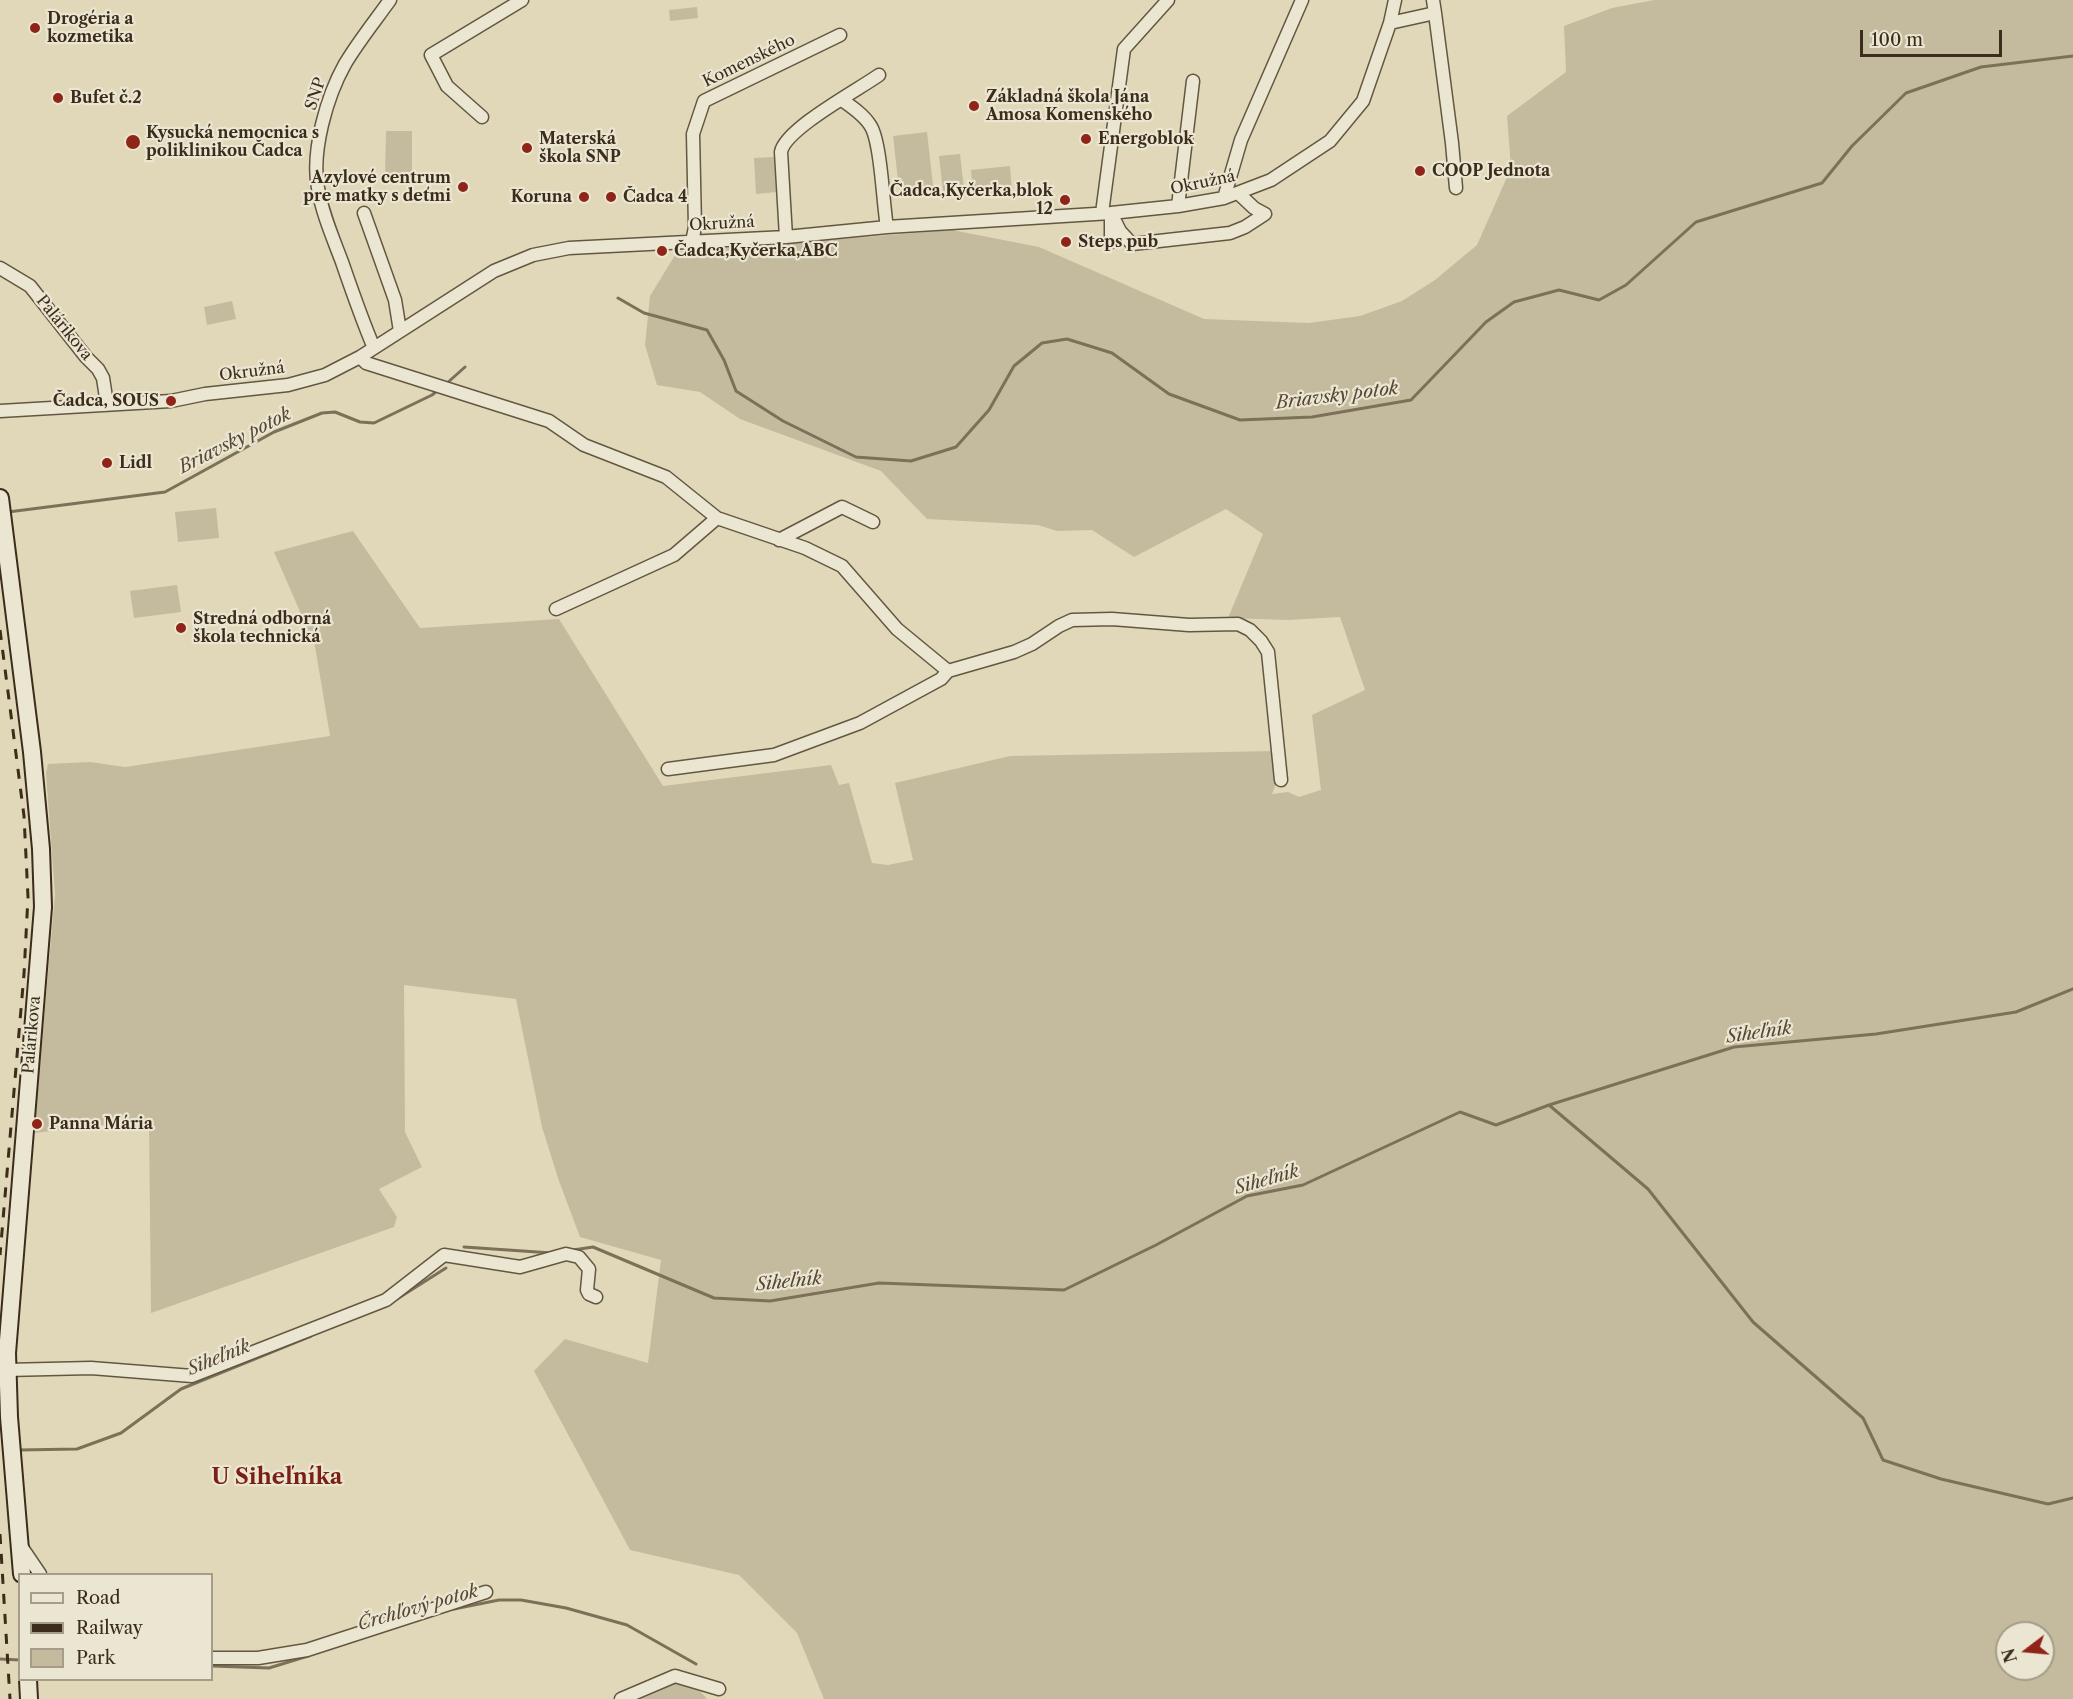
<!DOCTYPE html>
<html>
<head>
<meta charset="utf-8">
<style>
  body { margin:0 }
  #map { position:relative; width:2073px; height:1699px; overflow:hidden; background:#e0d8b9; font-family:"Libre Caslon Text",serif }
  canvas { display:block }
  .legend { position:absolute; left:18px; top:1573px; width:195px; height:108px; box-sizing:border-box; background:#ebe6d2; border:2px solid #a59c89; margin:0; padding:8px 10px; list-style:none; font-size:18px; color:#3b2c1b }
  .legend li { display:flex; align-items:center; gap:12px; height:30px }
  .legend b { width:30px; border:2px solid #a59c89 }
  .north { position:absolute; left:1995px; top:1621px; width:60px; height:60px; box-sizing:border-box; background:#ebe6d2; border:2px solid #a59c89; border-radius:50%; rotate:254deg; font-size:16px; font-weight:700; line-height:24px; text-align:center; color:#3b2c1b }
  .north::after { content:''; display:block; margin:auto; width:21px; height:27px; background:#8f2418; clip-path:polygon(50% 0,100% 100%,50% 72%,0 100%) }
  .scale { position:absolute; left:1860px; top:30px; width:142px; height:27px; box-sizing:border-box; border:3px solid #3b2c1b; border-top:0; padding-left:8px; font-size:18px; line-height:21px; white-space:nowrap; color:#3b2c1b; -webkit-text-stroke:4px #ebe6d2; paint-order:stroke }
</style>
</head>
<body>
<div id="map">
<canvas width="2073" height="1699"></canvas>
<ul class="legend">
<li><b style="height:8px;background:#ebe6d2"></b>Road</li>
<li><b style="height:8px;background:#3b2c1b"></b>Railway</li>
<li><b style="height:16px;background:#c4bb9e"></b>Park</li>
</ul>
<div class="north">N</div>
<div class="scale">100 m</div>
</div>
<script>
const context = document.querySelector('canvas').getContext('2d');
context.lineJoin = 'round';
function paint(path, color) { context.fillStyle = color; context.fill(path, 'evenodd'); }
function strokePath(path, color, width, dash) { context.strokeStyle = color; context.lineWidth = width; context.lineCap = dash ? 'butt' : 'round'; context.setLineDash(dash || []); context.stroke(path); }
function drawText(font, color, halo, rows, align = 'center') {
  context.font = font + ' "Libre Caslon Text",serif'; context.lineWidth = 4.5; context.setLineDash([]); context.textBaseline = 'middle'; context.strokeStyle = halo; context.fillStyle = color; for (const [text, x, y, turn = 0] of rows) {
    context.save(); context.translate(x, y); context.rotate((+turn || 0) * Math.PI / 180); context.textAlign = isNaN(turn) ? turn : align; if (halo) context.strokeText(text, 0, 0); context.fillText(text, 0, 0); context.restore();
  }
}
paint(new Path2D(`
  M1654 0H2073V1699H824L797 1633 739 1575 630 1550 534 1371 565 1339 648 1363 661 1260 580 1237 559 1181 542 1127 516 999 404 985 405 1132 422 1167 379 1189 397 1217 394 1227 151 1313 149 1120 34 1133 55 894 46 773 48 764 90 762 125 767 330 736 315 646 274 552 353 531 420 628 559 619 663 786 831 765 839 785 849 783 872 863 888 865 913 860 895 783 1010 756 1276 751 1277 781 1272 794 1288 792 1299 797 1321 790 1312 715 1365 690 1340 617 1288 620 1228 618 1263 534 1226 509 1134 557 1092 530 1057 531 1038 525 927 519 881 471 740 419 700 392 657 385 645 345 650 296 677 252 952 230 1039 247 1204 319 1309 323 1360 316 1402 301 1435 280 1477 245 1511 168 1507 116 1566 72 1564 26 1612 8ZM2007 1633H2043V1669H2007Z
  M697 7 698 18 670 21 669 10Z
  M386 131H412V177H385Z
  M927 132 934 194 900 198 893 136Z
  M960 154 964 189 943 191 939 156Z
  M774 157 776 192 756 194 754 158Z
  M1010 166 1012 192 973 196 971 170Z
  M232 301 236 319 207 325 204 307Z
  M216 508 219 538 178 542 175 512Z
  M177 585 181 612 134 618 130 591Z
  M670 1680 701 1692 707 1699H625Z`), '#c4bb9e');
strokePath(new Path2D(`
  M618 298 644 313 707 330 724 360 736 391 783 421 856 457 911 461 956 447 989 410 1014 366 1042 343 1067 339 1112 353 1169 394 1240 420 1312 417 1411 400 1486 322 1514 302 1559 290 1599 300 1626 285 1696 222 1822 183 1852 146 1906 93 1981 67 2073 56
  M446 384 465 367
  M8 512 165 492 274 432 322 413 335 412 360 422 374 423 432 395 438 390
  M1549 1105 1648 1189 1753 1322 1863 1418 1883 1460 1941 1479 2048 1504 2073 1498
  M464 1247 552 1253
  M573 1250 593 1247 714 1298 770 1301 879 1283 1064 1290 1156 1245 1247 1196 1303 1185 1460 1112 1496 1125 1549 1105 1734 1047 1876 1034 2016 1012 2073 989
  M397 1299 446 1268
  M19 1450 77 1449 121 1433 181 1389 311 1336
  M454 1609 499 1600H521L566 1608 627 1625 696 1664
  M0 1659 20 1660
  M212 1666 269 1668 308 1656`), '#7c7059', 3);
const minor = new Path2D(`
  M1433 0 1435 13
  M1390 23 1435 13 1452 143 1456 188
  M842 100C852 107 864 115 870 125 881 140 883 205 887 227
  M482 117 447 86 431 55 522 0
  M1224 198 1241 140 1302 0
  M1178 206 1193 81
  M364 213 395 300 400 331
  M1102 213 1124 49 1168 0
  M1111 213 1120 231 1132 244 1230 233 1245 227 1265 214 1254 208 1238 193
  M1111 217V242
  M786 237 781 152C785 129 858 90 879 75
  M692 242 695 227 693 134 704 101 840 35
  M0 268 30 286 86 357 98 369 103 378 107 404
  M374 348C362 320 352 291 342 262 333 238 322 213 318 188 311 151 327 96 345 64 358 42 375 21 390 0
  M360 357 366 363 549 421 584 445 666 477 717 518 805 548 842 566 897 629 948 671 941 679 860 723 774 755 668 769
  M0 411 171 401 205 394 288 385 325 375 360 357 494 271 533 255 569 248 786 237 887 227 1111 213 1178 206 1224 198 1271 180 1330 141 1363 101 1390 23 1395 0
  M779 540 842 507 873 522
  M556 609 674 555 717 518
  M948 671 1014 652 1032 644 1059 626 1072 620 1112 619 1189 625 1238 624 1250 630 1261 641 1268 652 1281 780
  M6 1370 91 1368 192 1376 386 1300 444 1255 520 1267 566 1254 579 1257 589 1269 587 1290 589 1294 596 1297
  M21 1546 40 1574
  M212 1658H258L307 1650 486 1592
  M621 1699 675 1676 719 1689`);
const secondary = new Path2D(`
  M0 498 32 752 41 849 43 907 7 1353 9 1417 22 1574
  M28 1680 29 1699`);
strokePath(minor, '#645742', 15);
strokePath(secondary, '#3b2c1b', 20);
strokePath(minor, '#ebe6d2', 12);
strokePath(secondary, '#ebe6d2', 16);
strokePath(new Path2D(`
  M0 630 24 816 28 897 24 974 0 1255
  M0 1534 10 1699`), '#3b2c1b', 3, [10, 10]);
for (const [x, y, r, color] of [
  [35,28,6,"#8f2418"],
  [58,98,6,"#8f2418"],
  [974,106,6,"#8f2418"],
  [1086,139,6,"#8f2418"],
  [133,142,8,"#8f2418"],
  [527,148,6,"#8f2418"],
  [1420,171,6,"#8f2418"],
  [463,187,6,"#8f2418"],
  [584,197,6,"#8f2418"],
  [611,197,6,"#8f2418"],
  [1065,200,6,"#8f2418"],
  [1066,242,6,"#8f2418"],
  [662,251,6,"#8f2418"],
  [171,401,6,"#8f2418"],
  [107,463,6,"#8f2418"],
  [181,628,6,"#8f2418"],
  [37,1124,6,"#8f2418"]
]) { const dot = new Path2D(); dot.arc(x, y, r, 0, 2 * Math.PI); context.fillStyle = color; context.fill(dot); strokePath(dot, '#ebe6d2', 2); }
drawText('bold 16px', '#3b2c1b', '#ebe6d2', [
  ["Drogéria a",47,19],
  ["kozmetika",47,37],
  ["Základná škola Jána",986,97],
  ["Amosa Komenského",986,115],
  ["Bufet č.2",70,98],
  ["Kysucká nemocnica s",146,133],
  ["poliklinikou Čadca",146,151],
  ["Materská",539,139],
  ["škola SNP",539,157],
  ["Energoblok",1098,139],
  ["COOP Jednota",1432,171],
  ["Azylové centrum",451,178,"right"],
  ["pre matky s deťmi",451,196,"right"],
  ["Čadca,Kyčerka,blok",1053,191,"right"],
  ["12",1053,209,"right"],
  ["Koruna",572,197,"right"],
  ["Čadca 4",623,197],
  ["Steps pub",1078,242],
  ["Čadca,Kyčerka,ABC",674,251],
  ["Čadca, SOUS",159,401,"right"],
  ["Lidl",119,463],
  ["Stredná odborná",193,619],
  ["škola technická",193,637],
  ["Panna Mária",49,1124]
], 'left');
drawText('16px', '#3b2c1b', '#ebe6d2', [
  ["Komenského",749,61,-26],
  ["SNP",316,94,-71],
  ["Okružná",1203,183,-12],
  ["Okružná",722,224,-3],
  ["Palárikova",64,328,51],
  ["Okružná",252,372,-7],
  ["Palárikova",32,1035,-85]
]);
drawText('italic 18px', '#564835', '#ebe6d2', [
  ["Briavsky potok",1337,396,-7],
  ["Briavsky potok",235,441,-27],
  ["Siheľník",1759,1033,-8],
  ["Siheľník",1267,1180,-16],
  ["Siheľník",789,1282,-6],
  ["Siheľník",219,1358,-22],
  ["Črchľový potok",418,1608,-16]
]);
drawText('bold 22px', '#7a1f14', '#ebe6d2', [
  ["U Siheľníka",277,1478]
]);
</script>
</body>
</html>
